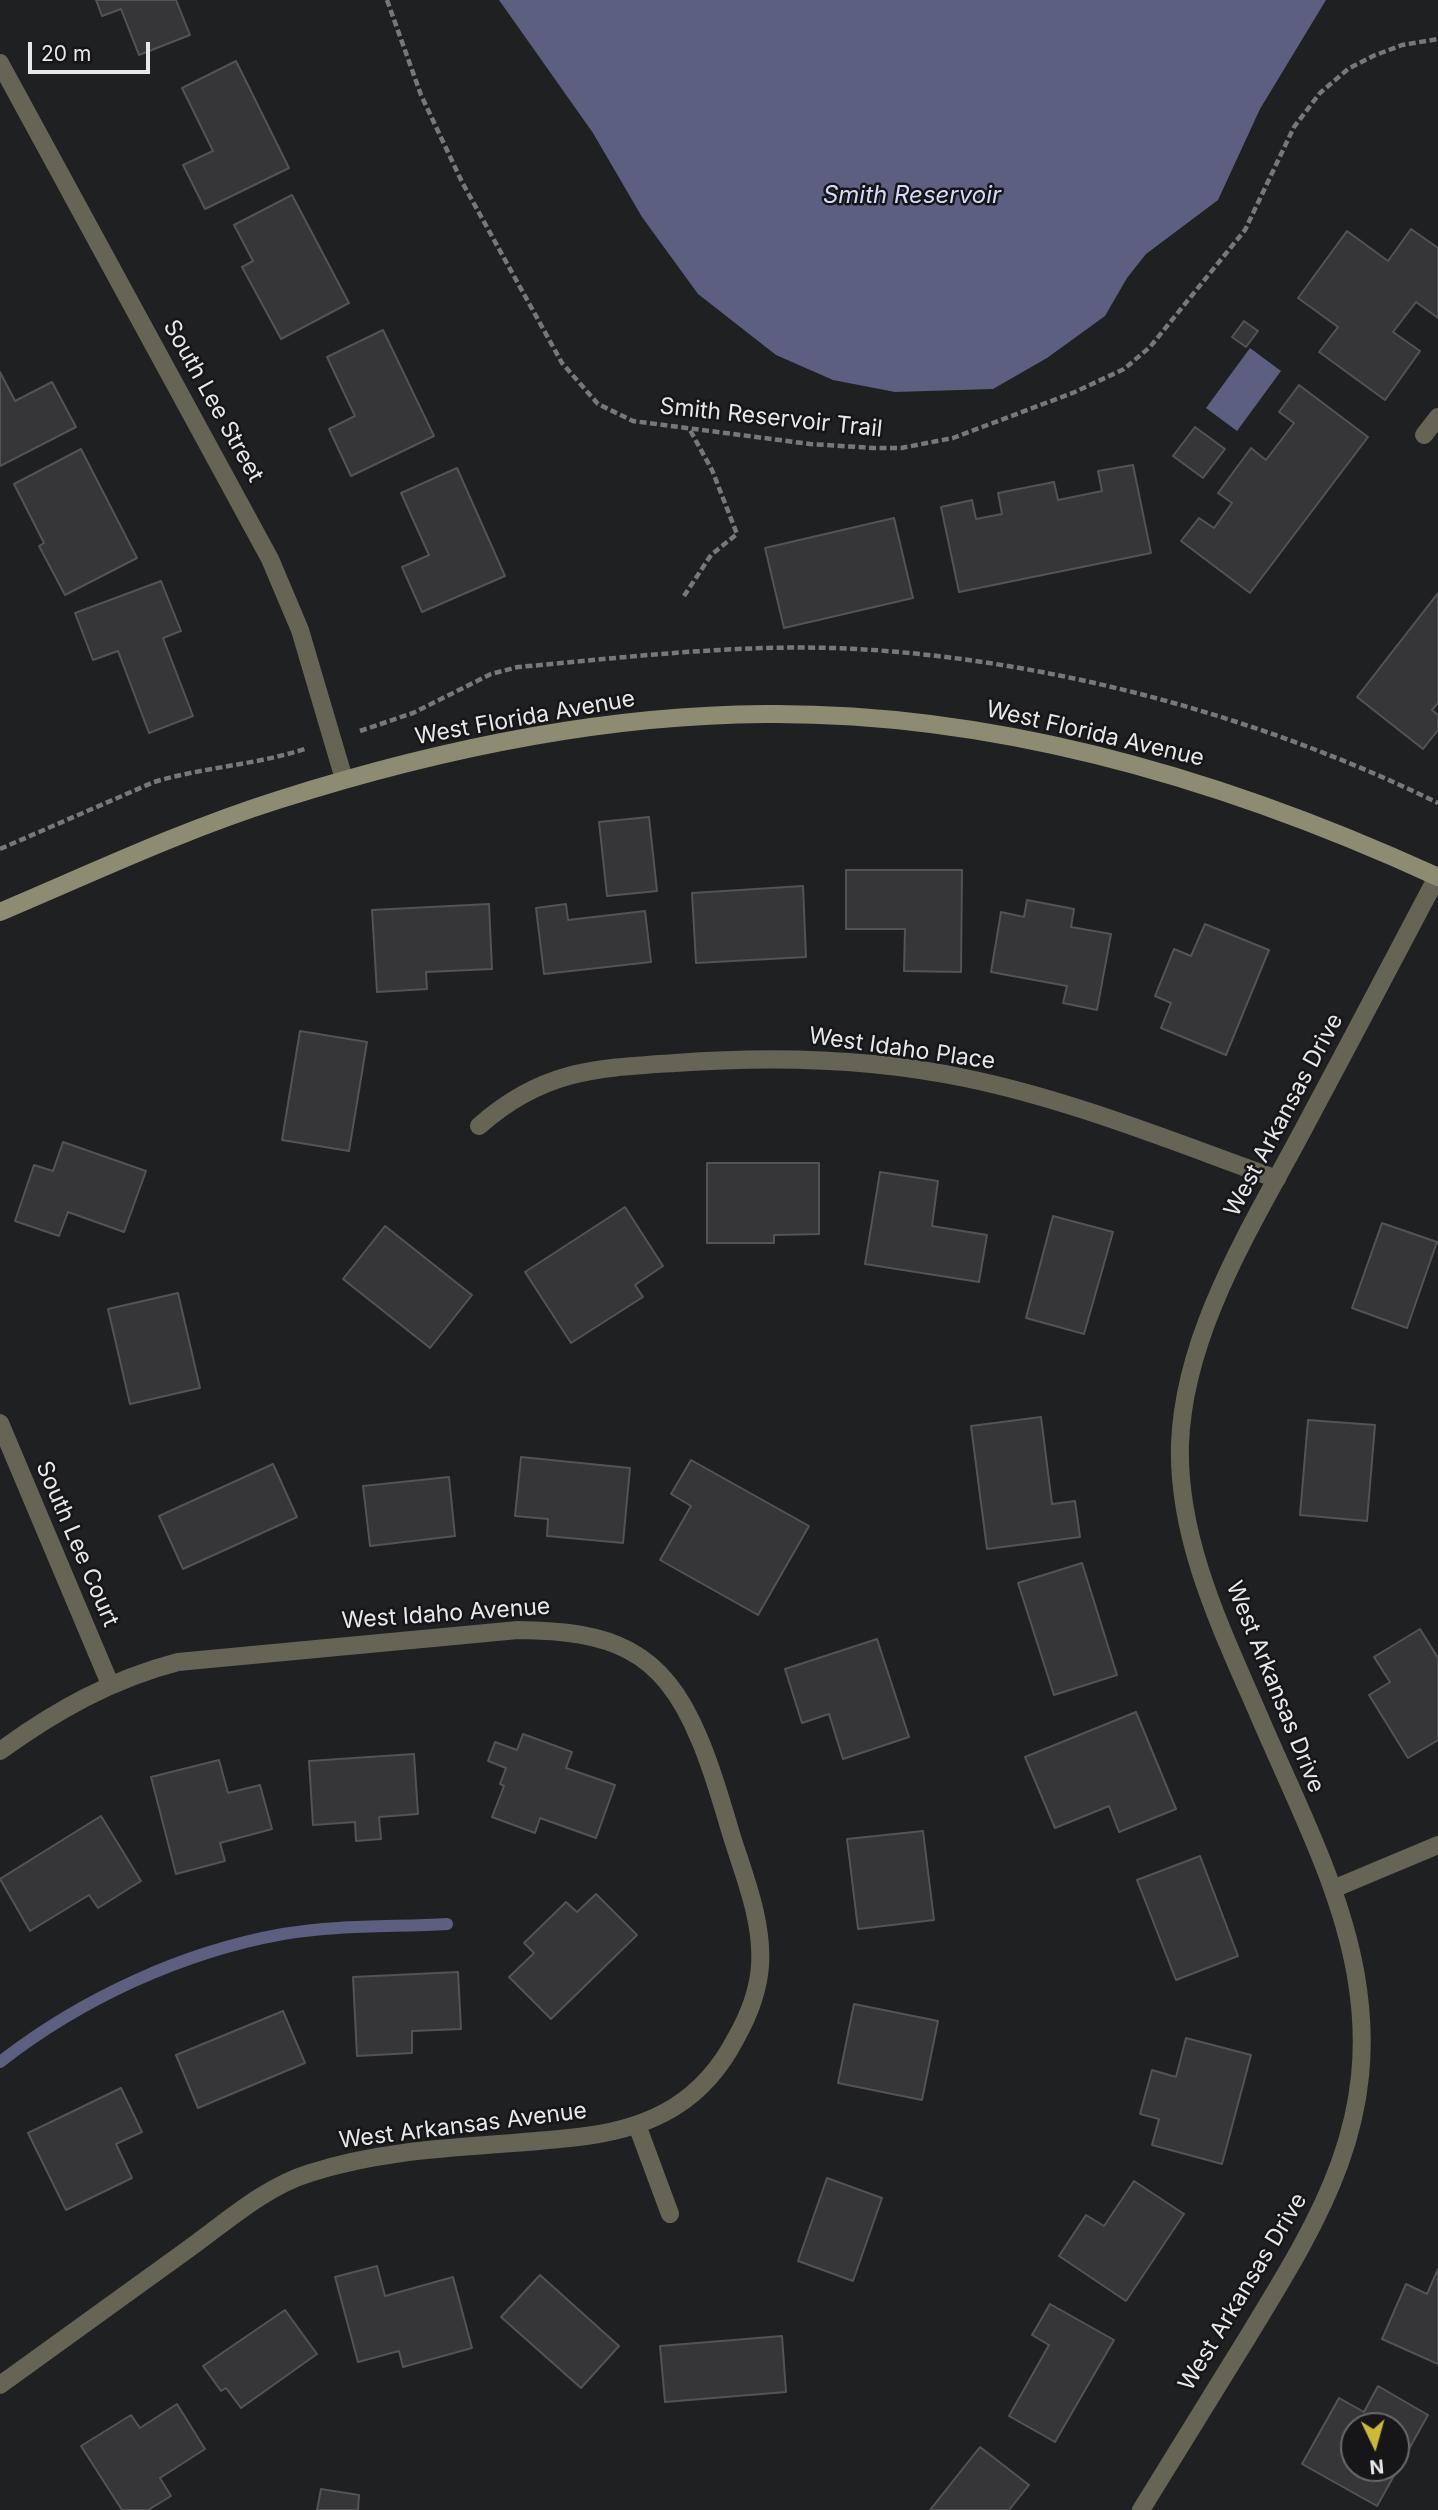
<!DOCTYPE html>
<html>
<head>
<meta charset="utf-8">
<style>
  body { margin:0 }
  #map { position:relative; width:1438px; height:2510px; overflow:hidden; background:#1f2022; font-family:Inter,sans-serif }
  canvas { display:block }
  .north { position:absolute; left:1340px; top:2412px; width:70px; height:70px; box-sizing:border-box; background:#161619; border:2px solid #6a6a6d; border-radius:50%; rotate:175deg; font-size:19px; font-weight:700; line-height:28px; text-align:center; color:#e8e8ea }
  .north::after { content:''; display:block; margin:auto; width:24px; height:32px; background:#cbb939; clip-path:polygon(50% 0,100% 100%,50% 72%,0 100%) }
  .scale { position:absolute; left:28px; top:42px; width:122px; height:32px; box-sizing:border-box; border:4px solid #e8e8ea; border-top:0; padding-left:9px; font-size:21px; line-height:24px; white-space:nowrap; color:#e8e8ea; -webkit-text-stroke:5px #161619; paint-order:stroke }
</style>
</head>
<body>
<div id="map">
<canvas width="1438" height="2510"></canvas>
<div class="north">N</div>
<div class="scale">20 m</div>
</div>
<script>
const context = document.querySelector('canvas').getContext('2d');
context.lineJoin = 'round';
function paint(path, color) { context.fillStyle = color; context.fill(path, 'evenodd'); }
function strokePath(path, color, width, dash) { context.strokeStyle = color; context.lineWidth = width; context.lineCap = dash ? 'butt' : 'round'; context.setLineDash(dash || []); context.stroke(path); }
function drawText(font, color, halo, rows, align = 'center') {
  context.font = font + ' Inter,sans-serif'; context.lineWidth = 5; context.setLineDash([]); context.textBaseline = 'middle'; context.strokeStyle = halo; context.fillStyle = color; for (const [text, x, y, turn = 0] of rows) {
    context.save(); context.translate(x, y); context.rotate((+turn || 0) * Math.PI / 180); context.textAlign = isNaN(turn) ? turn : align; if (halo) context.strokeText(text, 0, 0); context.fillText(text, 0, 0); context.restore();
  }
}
paint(new Path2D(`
  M499 0H1326L1260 109 1218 200 1146 254 1127 278 1105 316 1047 358 993 389 895 392 833 380 776 355 698 294 642 217 593 133Z
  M1250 348 1281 371 1237 431 1206 408Z`), '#5c5f7f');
strokePath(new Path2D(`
  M0 2062C81 1999 182 1952 283 1934 336 1925 393 1927 447 1924`), '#5c5f7f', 12);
const building = new Path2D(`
  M96 0H176L190 35 139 55 121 9 102 16Z
  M236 61 289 168 205 209 183 165 213 151 182 88Z
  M292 195 349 303 281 339 242 267 253 261 234 225Z
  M1411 229 1438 248V318L1416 302 1393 332 1420 351 1385 400 1319 352 1338 327 1298 298 1347 231 1388 261Z
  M1244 321 1258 331 1246 347 1232 337Z
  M383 330 434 436 351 476 329 429 355 416 327 357Z
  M0 372 15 401 52 382 76 427 0 466Z
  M1299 385 1368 437 1250 593 1181 541 1199 518 1214 528 1232 503 1218 493 1251 448 1266 460 1294 423 1279 412Z
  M1195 427 1225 449 1203 478 1173 456Z
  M81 449 137 558 65 595 39 546 44 543 14 484Z
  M1133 465 1151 553 959 592 941 507 972 500 976 519 1002 514 998 493 1054 482 1058 500 1102 491 1098 471Z
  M457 468 505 576 422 612 402 567 429 555 401 493Z
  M894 518 913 598 784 628 765 548Z
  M161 581 181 631 163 638 193 716 149 733 118 651 93 660 75 613Z
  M1438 593V703L1432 710 1438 715V730L1423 749 1357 697Z
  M649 817 657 891 607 896 599 822Z
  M846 870H962L961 972 904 971 905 929H846Z
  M803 886 806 957 696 963 692 893Z
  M1027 900 1074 909 1071 927 1111 934 1097 1010 1063 1003 1067 986 991 972 1001 912 1024 917Z
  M489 904 492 969 426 972 427 989 377 992 372 910Z
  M566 904 568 920 645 911 651 962 544 974 536 908Z
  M1205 924 1269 950 1226 1055 1161 1028 1171 1003 1155 996 1174 949 1191 956Z
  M300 1031 367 1042 349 1151 282 1140Z
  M63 1142 146 1171 124 1232 68 1212 59 1236 15 1221 34 1165 53 1171Z
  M707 1163H819V1234L774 1235V1243H707Z
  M880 1172 938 1181 932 1226 987 1235 979 1282 865 1264Z
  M625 1207 663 1266 635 1285 643 1297 571 1343 525 1272Z
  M1053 1216 1113 1232 1084 1334 1026 1318Z
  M1382 1223 1437 1242 1407 1328 1352 1308Z
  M385 1226 472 1295 430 1348 343 1279Z
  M178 1293 200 1388 130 1404 108 1309Z
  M1041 1417 1052 1504 1075 1501 1080 1537 987 1549 971 1426Z
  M1308 1420 1375 1425 1367 1521 1300 1515Z
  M521 1457 630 1468 623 1543 547 1536 548 1519 515 1516Z
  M691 1460 809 1526 758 1615 660 1560 691 1506 671 1494Z
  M273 1464 297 1517 183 1569 159 1516Z
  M449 1477 455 1536 370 1546 363 1486Z
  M1082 1563 1117 1675 1054 1695 1018 1583Z
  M1420 1629 1438 1658V1740L1408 1758 1369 1695 1390 1682 1374 1657Z
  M877 1639 909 1737 843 1759 829 1714 802 1723 785 1669Z
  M1136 1712 1176 1809 1119 1832 1109 1806 1055 1828 1025 1757Z
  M523 1734 572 1752 566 1768 615 1785 596 1838 540 1818 535 1833 492 1817 504 1786 500 1784 506 1768 488 1761 495 1742 517 1750Z
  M414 1754 418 1814 379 1817 381 1839 356 1841 355 1822 313 1825 309 1761Z
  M219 1760 228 1793 260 1785 272 1829 220 1843 225 1861 176 1874 151 1777Z
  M101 1816 141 1881 98 1908 89 1895 30 1931 0 1879Z
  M923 1831 934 1920 858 1929 847 1839Z
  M1200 1856 1238 1956 1176 1980 1137 1880Z
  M596 1894 637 1935 551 2019 509 1977 534 1953 524 1943 566 1902 577 1912Z
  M458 1972 461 2029 412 2031V2053L357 2056 353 1977Z
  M854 2004 938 2021 922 2100 838 2083Z
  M283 2011 305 2063 198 2108 176 2055Z
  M1186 2038 1251 2055 1222 2164 1152 2145 1159 2119 1140 2114 1152 2070 1176 2077Z
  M121 2088 142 2132 116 2144 132 2178 66 2210 28 2133Z
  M827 2178 882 2198 853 2281 798 2261Z
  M1134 2181 1184 2214 1126 2301 1059 2256 1086 2215 1104 2226Z
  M377 2266 385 2296 453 2277 472 2348 403 2367 399 2351 358 2362 335 2277Z
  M1438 2269V2364L1382 2339 1406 2284 1427 2294Z
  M540 2275 619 2346 581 2388 501 2317Z
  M1050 2304 1114 2340 1055 2442 1009 2416 1049 2345 1032 2335Z
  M285 2310 317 2354 241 2408 226 2388 221 2391 203 2366Z
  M782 2336 786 2392 665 2402 660 2346Z
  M1378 2386 1428 2415 1377 2506 1302 2464 1339 2398 1364 2412ZM1354 2426H1396V2468H1354Z
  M177 2404 205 2449 160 2478 171 2496 148 2510H122L81 2446 131 2415 140 2428Z
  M980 2447 1029 2485 1009 2510H930Z
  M321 2489 359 2495 358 2510H317Z`);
paint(building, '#363639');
strokePath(building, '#535356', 2);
strokePath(new Path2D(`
  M387 0 421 95 462 182 562 363 598 404 633 421 810 444 874 448H901L953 438 1075 392 1124 369 1150 347 1245 230 1294 127 1320 93 1348 69 1373 56 1402 45 1438 39
  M684 596 711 555 737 534 712 470 690 430
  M360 731 413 713 491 674 518 667C631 657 743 643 857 649 1052 660 1263 717 1438 803
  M0 849 154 782C204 767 255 765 305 749`), '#77787a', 4.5, [7, 3.5]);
strokePath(new Path2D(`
  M1424 435 1438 417`), '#666455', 18);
strokePath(new Path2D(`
  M0 63 270 559 300 630 344 779
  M479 1126C542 1070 595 1068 675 1063 771 1056 870 1058 965 1078 1072 1100 1174 1142 1277 1179
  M0 1423 110 1684
  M0 1751C55 1711 112 1679 178 1662L518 1630C610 1631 662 1648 699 1738 713 1770 722 1804 732 1837 745 1878 763 1922 760 1966 758 1993 749 2015 736 2038 704 2100 654 2127 586 2136 494 2148 399 2144 310 2173 264 2187 225 2223 187 2250 124 2295 62 2340 0 2385
  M1333 1889 1438 1845
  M637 2125 670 2214
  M1141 2510C1177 2452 1213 2393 1249 2335 1321 2217 1381 2121 1356 1976 1341 1889 1298 1806 1263 1725 1225 1636 1177 1543 1180 1444 1184 1332 1252 1226 1303 1130 1348 1046 1393 961 1437 877`), '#666455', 18);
strokePath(new Path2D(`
  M0 912C92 873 183 830 278 800 435 750 600 715 765 714 999 712 1227 780 1438 877`), '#8e8b73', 18);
drawText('23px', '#e8e8ea', '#161619', [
  ["South Lee Street",213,401,61],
  ["Smith Reservoir Trail",771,418,6],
  ["West Florida Avenue",525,718,-10],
  ["West Florida Avenue",1095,734,13],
  ["West Idaho Place",902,1049,8],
  ["West Arkansas Drive",1284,1115,-62],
  ["South Lee Court",77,1544,67],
  ["West Idaho Avenue",446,1614,-4],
  ["West Arkansas Drive",1275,1687,68],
  ["West Arkansas Avenue",463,2126,-7],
  ["West Arkansas Drive",1243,2292,-59]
]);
drawText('italic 24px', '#d6dafd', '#161619', [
  ["Smith Reservoir",912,196]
]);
</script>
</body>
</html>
